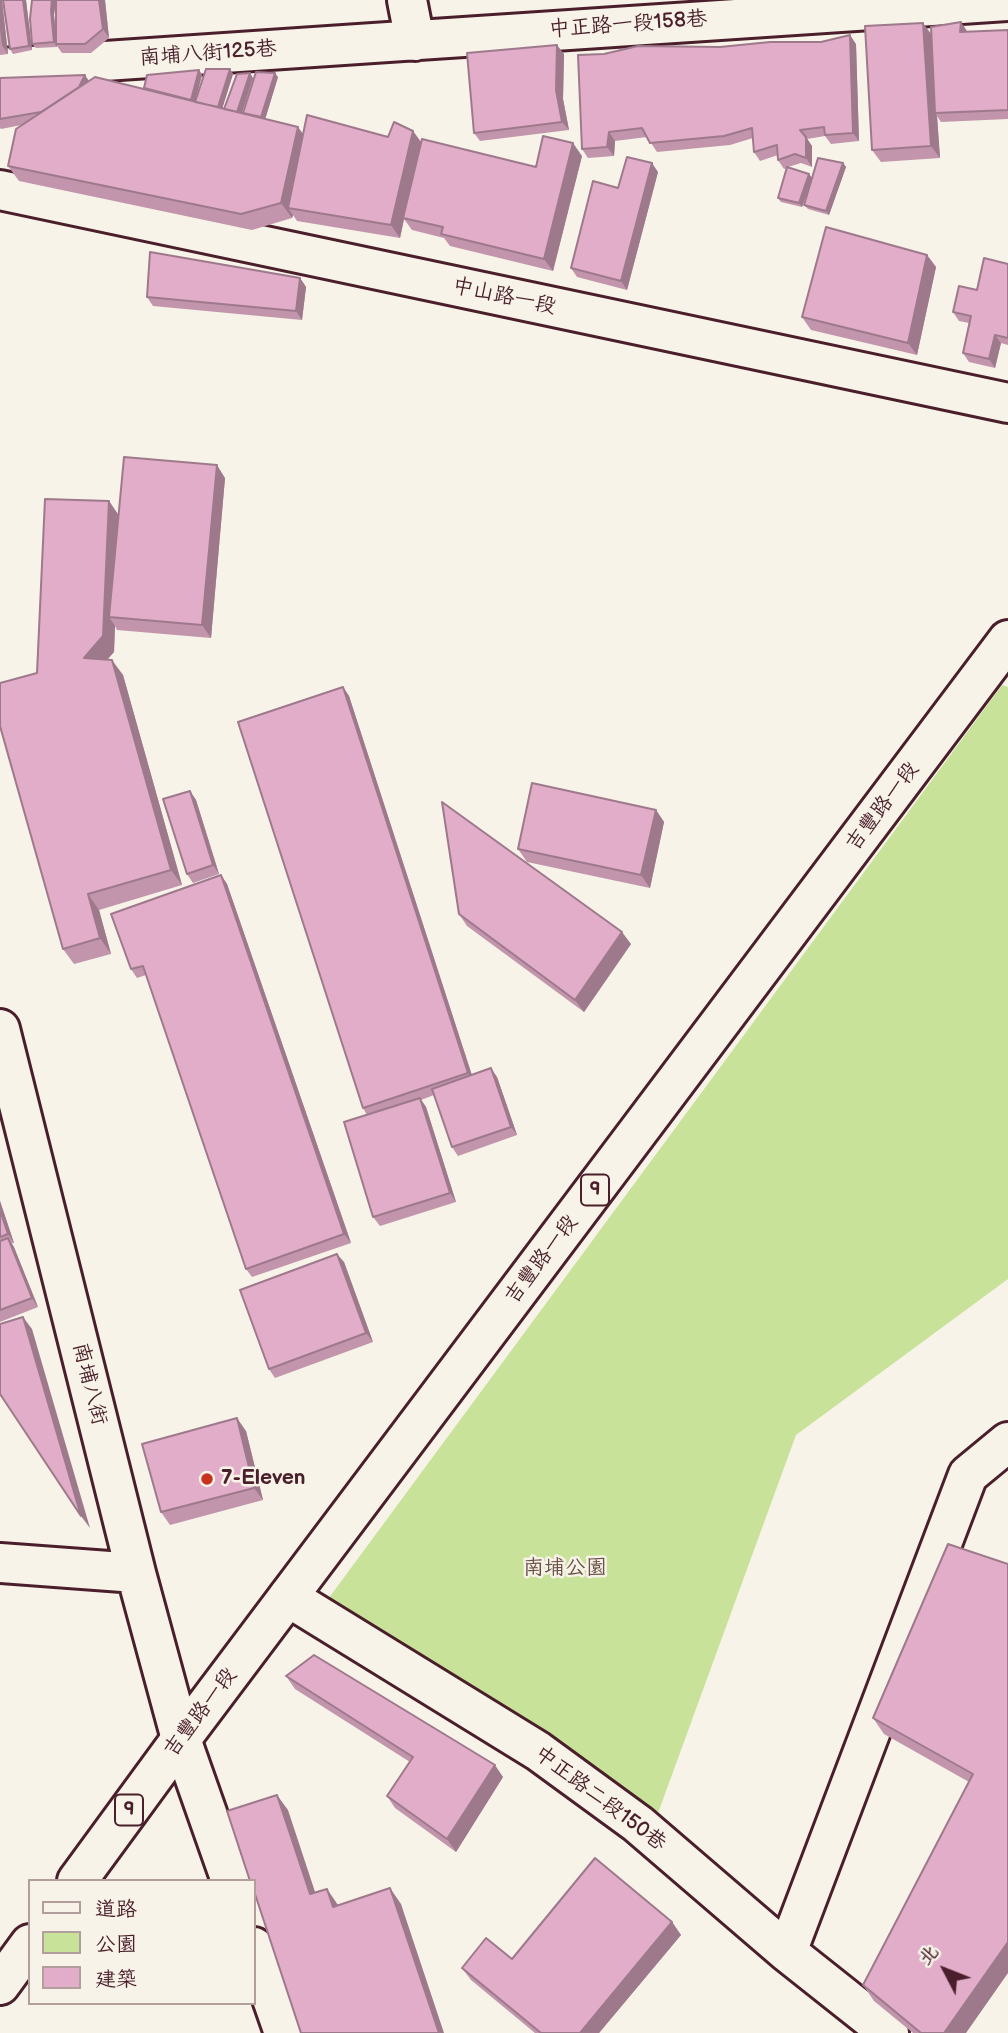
<!DOCTYPE html>
<html>
<head>
<meta charset="utf-8">
<style>
  body { margin:0 }
  #map { position:relative; width:1008px; height:2033px; overflow:hidden; background:#f7f3e8; font-family:"Balsamiq Sans","LXGW WenKai TC",sans-serif }
  canvas { display:block }
  .legend { position:absolute; left:28px; top:1879px; width:228px; height:126px; box-sizing:border-box; background:#f7f3e8; border:2px solid #b29e9c; margin:0; padding:9px 12px; list-style:none; font-size:21px; color:#4a1f2b }
  .legend li { display:flex; align-items:center; gap:14px; height:35px }
  .legend b { width:35px; border:2px solid #b29e9c }
  .north { position:absolute; left:910px; top:1935px; width:70px; height:70px; -webkit-text-stroke:5px #f7f3e8; paint-order:stroke; rotate:312deg; font-size:19px; font-weight:700; line-height:28px; text-align:center; color:#4a1f2b }
  .north::after { content:''; display:block; margin:auto; width:24px; height:32px; background:#4a1f2b; clip-path:polygon(50% 0,100% 100%,50% 72%,0 100%) }
</style>
</head>
<body>
<div id="map">
<canvas width="1008" height="2033"></canvas>
<ul class="legend">
<li><b style="height:9px;background:#f7f3e8"></b>道路</li>
<li><b style="height:19px;background:#c8e399"></b>公園</li>
<li><b style="height:19px;background:#e1adc8"></b>建築</li>
</ul>
<div class="north">北</div>
</div>
<script>
const context = document.querySelector('canvas').getContext('2d');
context.lineJoin = 'round';
function paint(path, color) { context.fillStyle = color; context.fill(path, 'evenodd'); }
function strokePath(path, color, width, dash) { context.strokeStyle = color; context.lineWidth = width; context.lineCap = dash ? 'butt' : 'round'; context.setLineDash(dash || []); context.stroke(path); }
function drawText(font, color, halo, rows, align = 'center') {
  context.font = font + ' "Balsamiq Sans","LXGW WenKai TC",sans-serif'; context.lineWidth = 5; context.setLineDash([]); context.textBaseline = 'middle'; context.strokeStyle = halo; context.fillStyle = color; for (const [text, x, y, turn = 0] of rows) {
    context.save(); context.translate(x, y); context.rotate((+turn || 0) * Math.PI / 180); context.textAlign = isNaN(turn) ? turn : align; if (halo) context.strokeText(text, 0, 0); context.fillText(text, 0, 0); context.restore();
  }
}
paint(new Path2D(`
  M1002 685 1008 687V1279L796 1435 650 1835 317 1614Z`), '#c8e399');
const minor = new Path2D(`
  M407 0 415 41
  M0 68C336 46 672 22 1008 1
  M0 190 1008 403
  M0 1029 136 1573 181 1739 231 1881
  M0 1563 136 1573
  M288 1597 538 1751 638 1824 787 1952 889 2033
  M254 1947 284 2033
  M787 1952 968 1475 1008 1442`);
const major = new Path2D(`
  M77 1881 181 1739 1008 640
  M0 1985 30 1944`);
strokePath(minor, '#4a1f2b', 44);
strokePath(major, '#4a1f2b', 44);
strokePath(minor, '#f7f3e8', 38);
strokePath(major, '#f7f3e8', 38);
paint(new Path2D(`
  M0 0H2L8 54 0 55Z
  M3 0H26L32 50 13 54 10 49Z
  M32 0H105L109 38 91 53H62L57 46V47L36 48 32 44ZM56 2V32L54 15Z
  M1008 30V119L941 122 937 116 940 158 881 162 872 150 932 34 967 31V32Z
  M856 44 859 141 831 144 825 136 807 139 812 146V167L801 163 788 167 809 174 812 178 843 163 846 167 829 215 808 209 804 205 812 179 802 207 781 202 778 198 787 168 784 169 778 160V155L760 161 754 152 753 138 730 145 657 152 647 137 615 141 614 156 588 158 582 149 720 47Z
  M564 54 563 99 569 130 480 141 474 133Z
  M230 69 233 74 222 108 224 109 253 78 242 113H243L278 77 265 119 303 134 388 137 413 131 422 143 536 167 582 156 553 271 450 246 444 238 412 230 404 219 400 238 297 221 293 215 292 218 252 230 19 181 8 166 22 125 1 129 0 128V78L89 81 144 89 199 70 202 75 195 102Z
  M658 172 627 290 577 277 571 268 618 188Z
  M927 255 936 267 917 355 811 330 802 317Z
  M1008 264V345L1001 343 995 368 969 362 963 353 969 323 959 321 953 312Z
  M300 278 306 287 302 320 153 306 147 297Z
  M225 478 211 638 117 630 115 626 114 652 107 659 123 675 182 885 99 910 111 954 74 964 63 949 37 673 109 501 118 515Z
  M343 687 349 696 472 1075 497 1077 517 1135 458 1156 452 1147 434 1095 421 1100 426 1107 456 1202 380 1226 373 1217 367 1115 363 1108Z
  M190 791 196 800 219 874 193 883 187 874Z
  M656 810 664 822 650 888 527 862 518 849Z
  M221 875 227 884 351 1243 252 1277 246 1269 146 975 137 978 131 969Z
  M459 914 631 944 584 1012 467 926Z
  M0 1201 14 1243H12L38 1307 0 1322Z
  M344 1262 373 1342 275 1378 269 1369Z
  M246 1431 263 1500 170 1525 161 1512Z
  M1008 1564 966 2033H913L874 2001 863 1985 969 1782 884 1734 873 1718Z
  M286 1676 503 1777 456 1852 395 1808 387 1796 410 1762 295 1689Z
  M672 1922 681 1935 599 2033H535L471 1980 462 1968 512 1959Z`), '#c295ac');
paint(new Path2D(`
  M0 0H2L8 54 2 45 0 29Z
  M23 0H26L32 50 29 46Z
  M52 0H56L54 15 57 47 54 42 51 11Z
  M99 0H105L109 38 103 29Z
  M961 22 967 31 966 41 960 32Z
  M923 23 932 35 935 113 937 116 940 158 931 146Z
  M850 35 856 44 859 141 853 133Z
  M557 45 564 54 563 99 569 130 562 122 556 90Z
  M230 69 233 74 220 116 216 112Z
  M199 70 202 75 194 105 191 100Z
  M250 73 253 78 240 119 236 114Z
  M275 73 278 77 264 123 260 118Z
  M85 75 91 84 72 102Z
  M298 127 309 142 288 208 293 215 292 218 281 203Z
  M413 131 422 144 403 218 404 219 400 238 391 225Z
  M609 132 615 141 614 156 607 147Z
  M806 137 812 146V167L806 158Z
  M573 143 582 156 553 271 544 259Z
  M652 163 658 172 627 290 621 281Z
  M843 163 846 167 829 215 826 211Z
  M809 174 812 178 802 207 799 203Z
  M927 255 936 267 917 355 908 343Z
  M300 278 306 287 302 320 296 311Z
  M995 335 1001 343 995 368 989 359Z
  M217 465 225 478 211 638 202 625Z
  M109 501 120 517 109 617 115 626 114 652 95 674 84 658Z
  M112 660 123 675 182 885 171 870Z
  M343 687 349 696 474 1082 468 1073Z
  M190 791 196 800 219 874 213 865Z
  M656 810 664 822 650 888 641 875Z
  M221 875 227 884 351 1243 344 1234Z
  M88 894 99 910 111 954 100 938Z
  M622 932 631 944 584 1012 575 1000Z
  M491 1068 497 1077 517 1135 511 1127Z
  M420 1098 426 1107 456 1202 450 1193Z
  M0 1201 14 1243 8 1234 0 1210Z
  M8 1238 14 1247 38 1307 32 1298Z
  M337 1254 344 1262 373 1342 366 1333Z
  M23 1317 32 1329 90 1528 81 1516Z
  M237 1418 246 1431 263 1500 254 1488Z
  M495 1765 503 1777 456 1852 447 1839Z
  M277 1795 288 1810 321 1910 310 1894Z
  M390 1888 401 1904 444 2033H439Z
  M327 1889 338 1905 344 1923 333 1907Z
  M672 1922 681 1935 599 2033H580Z
  M1008 1942V1973L966 2033H944Z`), '#9e798c');
const building = new Path2D(`
  M3 0H23L29 46 10 49Z
  M32 0H52L51 11 54 42 32 44 30 19Z
  M56 0H99L103 29 85 44H56Z
  M961 22 960 32 1008 30V110L935 113 931 27Z
  M923 23 931 146 872 150 865 26Z
  M850 35 853 133 825 135 824 127 800 130 806 137V158L795 154 778 160 777 145 754 152 752 128 724 136 650 143 642 128 609 132 607 147 582 149 578 55 604 54 638 46 720 47 770 42H821Z
  M557 45 556 90 562 122 474 133 467 53Z
  M206 69H230L218 107 195 102Z
  M199 70 191 100 144 88 147 75Z
  M256 72 275 73 261 117 243 113Z
  M250 73 237 112 224 109 237 74Z
  M85 75 79 87 41 112 0 119V78Z
  M95 77 298 127 281 203 241 214 8 166 16 129Z
  M307 115 388 137 394 122 413 131 391 225 288 208Z
  M543 136 573 143 544 259 441 234 443 227 403 218 422 139 536 167Z
  M627 157 652 163 621 281 571 268 593 181 618 188Z
  M818 158 843 163 826 211 804 205Z
  M787 167 809 174 799 203 778 198Z
  M826 227 927 255 908 343 802 317Z
  M150 252 300 278 296 311 147 297Z
  M984 258 1008 264V338L995 335 989 359 963 353 971 316 953 312 959 286 977 290Z
  M124 457 217 465 202 625 109 617Z
  M45 499 109 501 103 636 84 658 112 660 171 870 88 894 100 938 63 949 0 726V683L37 673Z
  M343 687 468 1073 363 1108 238 722Z
  M532 783 656 810 641 875 518 849Z
  M190 791 213 865 187 874 163 799Z
  M442 802 622 932 575 1000 459 914Z
  M221 875 344 1234 246 1269 143 966 131 969 111 914Z
  M491 1068 511 1127 452 1147 432 1089Z
  M420 1098 450 1193 373 1217 344 1122Z
  M0 1210 8 1234 0 1237Z
  M8 1238 32 1298 0 1310V1241Z
  M337 1254 366 1333 269 1369 240 1290Z
  M23 1317 81 1516 0 1394V1324Z
  M237 1418 254 1488 161 1512 142 1444Z
  M948 1544 1008 1564V1942L944 2033H921L863 1985 973 1774 873 1718Z
  M314 1655 495 1765 447 1839 387 1796 413 1757 286 1676Z
  M277 1795 310 1894 327 1889 333 1907 390 1888 439 2033H301L254 1891V1881H250L227 1811Z
  M595 1858 672 1922 580 2033H541L462 1968 486 1938 512 1959Z`);
paint(building, '#e1adc8');
strokePath(building, '#9e798c', 2);
for (const [x, y, r, color] of [
  [207,1479,7,"#c8321e"]
]) { const dot = new Path2D(); dot.arc(x, y, r, 0, 2 * Math.PI); context.fillStyle = color; context.fill(dot); strokePath(dot, '#f7f3e8', 2.5); }
for (const [x, y, w] of [
  [595,1190,28],
  [129,1810,28]
]) { const box = new Path2D(); box.roundRect(x - w / 2, y - 15.5, w, 31, 5); context.fillStyle = '#f7f3e8'; context.fill(box); strokePath(box, '#4a1f2b', 2); }
drawText('bold 19px', '#4a1f2b', null, [
  ["9",595,1190],
  ["9",129,1810]
]);
drawText('21px', '#4a1f2b', '#f7f3e8', [
  ["中正路一段158巷",628,25,-4],
  ["南埔八街125巷",208,54,-4],
  ["中山路一段",504,297,12],
  ["吉豐路一段",883,807,-53],
  ["吉豐路一段",542,1260,-53],
  ["南埔八街",89,1384,76],
  ["吉豐路一段",201,1713,-53],
  ["中正路二段150巷",600,1799,37]
]);
drawText('bold 21px', '#4a1f2b', '#f7f3e8', [
  ["7-Eleven",221,1479]
], 'left');
drawText('21px', '#6a5046', '#f7f3e8', [
  ["南埔公園",565,1569]
]);
</script>
</body>
</html>
